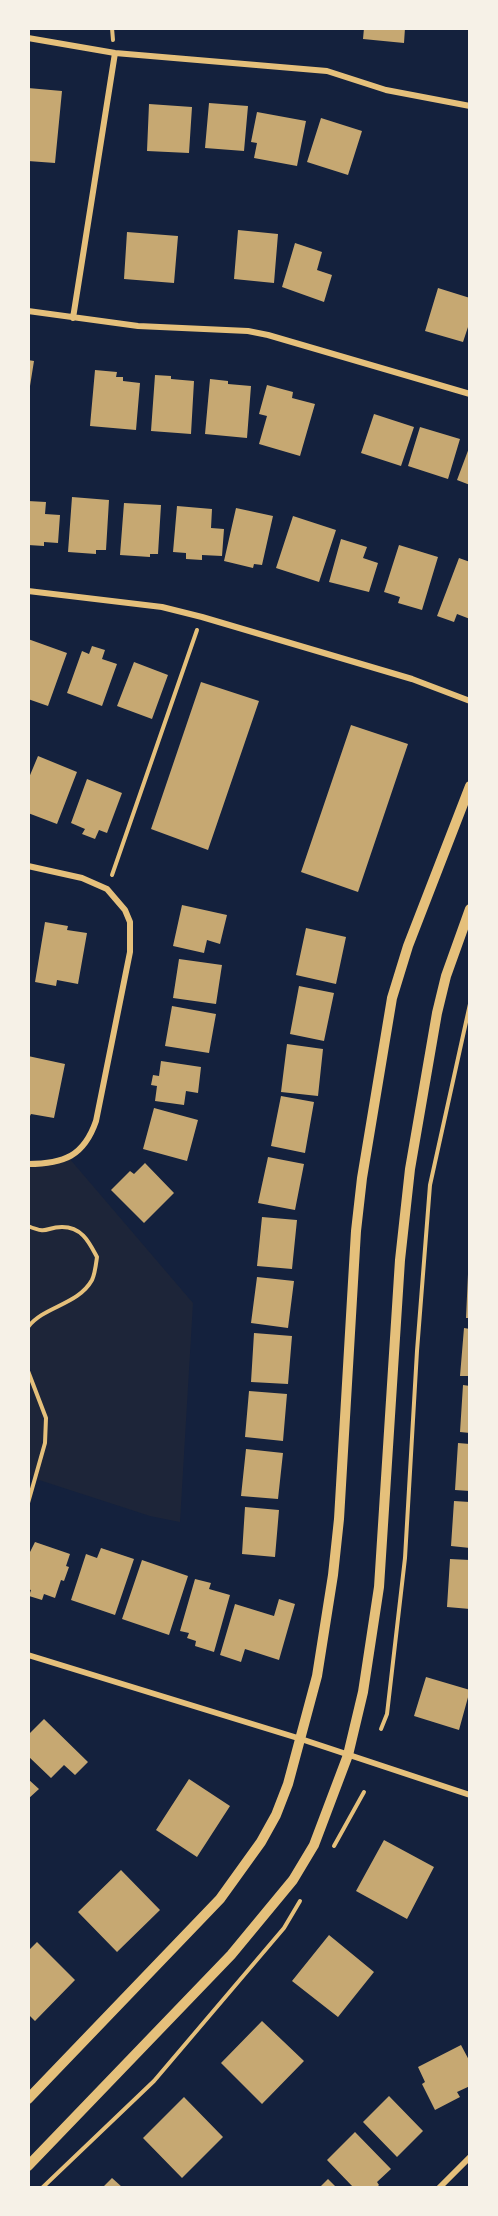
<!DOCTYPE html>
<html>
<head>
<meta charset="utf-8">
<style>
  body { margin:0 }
  #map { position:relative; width:498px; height:2216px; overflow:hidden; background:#14213d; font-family:"DM Sans",sans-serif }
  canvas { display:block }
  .frame { position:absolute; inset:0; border:30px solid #f6f1e7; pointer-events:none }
</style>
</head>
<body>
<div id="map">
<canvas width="498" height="2216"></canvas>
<div class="frame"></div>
</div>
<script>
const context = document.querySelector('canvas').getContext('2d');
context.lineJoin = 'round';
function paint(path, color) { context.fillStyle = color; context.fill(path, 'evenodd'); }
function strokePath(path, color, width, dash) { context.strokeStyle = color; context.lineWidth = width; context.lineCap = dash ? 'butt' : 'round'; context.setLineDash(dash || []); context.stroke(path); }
paint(new Path2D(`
  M69 1158 193 1303 180 1522 150 1516 36 1479 29 1474V1163Z`), '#1d2539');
paint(new Path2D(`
  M364 28H405L404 43 363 39Z
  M28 88 62 91 55 163 28 161Z
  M209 103 248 106 244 151 205 148Z
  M149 104 192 107 189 153 147 151Z
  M257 112 306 121 297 166 254 158 257 143 251 142Z
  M321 118 362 131 348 175 307 162Z
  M238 230 278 234 274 283 234 279Z
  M127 232 178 236 174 283 124 279Z
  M295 243 322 252 317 270 332 275 324 302 282 287Z
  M438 288 470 298V321L463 342 425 331Z
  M28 360 34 361 30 386H28Z
  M95 370 117 372 116 377H123V381L140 383 136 430 90 426Z
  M155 375 171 376V379L194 381 191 434 151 431Z
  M210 379 228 381V384L251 386 247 438 205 434Z
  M267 385 293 392 292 398 315 404 300 456 259 444 267 416 259 414Z
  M374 414 414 427 401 466 361 453Z
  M420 427 460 439 448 479 408 466Z
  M469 448H470V485L457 480Z
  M72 497 109 500 106 550H96V554L68 552Z
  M28 501 46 502 45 514 60 515 58 543 44 542V546L28 545Z
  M124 503 161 505 158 554H150V557L120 555Z
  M177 506 212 509 211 528 224 529 222 556 202 555V560L186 559V553L173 552Z
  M236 508 273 516 262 565 254 564 253 568 224 561Z
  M293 516 336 530 319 582 276 568Z
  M341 539 367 547 363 558 378 563 369 592 329 582Z
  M399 545 438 557 422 610 398 603 400 597 384 592Z
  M459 558 470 562V619L457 614 454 622 437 616Z
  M28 639 67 653 48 706 28 699Z
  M92 646 105 650 102 659 117 664 102 706 67 693 82 651 89 654Z
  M134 662 168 675 152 719 117 706Z
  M201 682 259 701 208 850 151 829Z
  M351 725 408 744 358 892 301 872Z
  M38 756 77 772 57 824 28 813V780Z
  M87 779 122 793 107 833 99 830 95 839 82 834 85 829 71 823Z
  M182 905 227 915 220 944 207 940 204 953 173 946Z
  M45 922 68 926 67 930 87 933 78 984 57 980 56 986 35 982Z
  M306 928 346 937 336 984 296 975Z
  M179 959 222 965 216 1004 173 998Z
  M299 986 334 993 324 1041 290 1034Z
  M172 1006 216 1014 209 1053 165 1046Z
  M287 1044 323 1049 318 1096 281 1092Z
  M28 1056 65 1064 54 1118 31 1114 28 1120Z
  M161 1061 201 1067 198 1093 186 1091 184 1105 155 1101 157 1086 151 1085 153 1075 159 1076Z
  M281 1096 314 1102 305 1153 271 1146Z
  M154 1108 198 1120 187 1161 143 1149Z
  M268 1157 304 1164 295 1210 258 1203Z
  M145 1163 174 1193 144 1223 111 1190 130 1171 134 1174Z
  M262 1217 297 1220 292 1269 257 1266Z
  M468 1274H470V1318H466Z
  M257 1277 294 1281 288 1328 251 1323Z
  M464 1328 470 1329V1376H460Z
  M254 1333 292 1336 288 1384 251 1382Z
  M463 1385 470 1386V1433L460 1432Z
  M249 1391 287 1394 283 1441 245 1437Z
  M458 1443 470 1444V1491L455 1490Z
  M246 1449 283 1453 278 1499 241 1496Z
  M454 1501 470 1502V1548L451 1546Z
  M245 1507 279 1510 275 1557 242 1554Z
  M35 1542 70 1554 66 1566 69 1567 64 1581 61 1580 55 1598 44 1594 42 1600 29 1596 31 1590 28 1589V1556Z
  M101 1548 134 1559 115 1615 71 1600 86 1554 97 1558Z
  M450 1559 470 1560V1609L447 1607Z
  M142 1560 188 1576 169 1635 122 1619Z
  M195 1579 211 1583 209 1589 230 1595 214 1652 195 1646 196 1641 187 1638 189 1633 180 1631Z
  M279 1599 295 1604 279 1660 245 1649 241 1662 220 1655 235 1604 274 1616Z
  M426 1677 470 1690 459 1730 414 1716Z
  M44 1719 88 1762 75 1775 64 1765 51 1778 28 1756V1735Z
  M28 1779 39 1789 28 1799Z
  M189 1779 230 1806 197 1857 156 1830Z
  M384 1840 434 1867 407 1919 356 1891Z
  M121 1870 160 1910 117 1952 78 1912Z
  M329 1935 374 1972 338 2017 292 1981Z
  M37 1942 75 1980 35 2021 28 2014V1951Z
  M262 2021 304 2061 262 2104 221 2063Z
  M461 2045 470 2062V2086L457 2092 460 2097 435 2110 422 2084 425 2082 418 2067Z
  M389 2096 423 2131 397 2157 363 2122Z
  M184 2097 223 2137 182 2178 143 2138Z
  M355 2132 391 2169 377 2182 379 2185 377 2187H353L327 2160Z
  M112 2178 122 2187H103Z
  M328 2179 336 2187H320Z`), '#c6a872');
strokePath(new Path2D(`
  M112 28 113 40
  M112 875 197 630
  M28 1226C49 1235 45 1227 62 1227 82 1227 89 1242 97 1257 96 1264 95 1274 92 1280 78 1305 44 1306 28 1327
  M28 1371 46 1418 45 1443 28 1503
  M381 1729 387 1714 405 1558 417 1351 430 1185 470 1004
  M334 1846 364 1792
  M42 2188 154 2081 284 1928 300 1901`), '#e5c07b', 4);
strokePath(new Path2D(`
  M28 38 115 53 327 71 386 90 470 106
  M28 311 138 326 248 331 268 335 470 394
  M73 318 115 53
  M28 591 162 607 202 617 412 679 470 701
  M28 866 82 878 107 889 125 910 130 922V952L96 1121C84 1156 64 1164 28 1164
  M28 1655 301 1739 470 1795
  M439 2188 470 2157`), '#e5c07b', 6);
strokePath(new Path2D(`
  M28 2099 220 1899 261 1842 276 1815 288 1784 317 1676 333 1575 339 1519 356 1231 362 1178 392 998 408 946 470 786
  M28 2166 231 1955 293 1880 314 1845 348 1755 363 1692 379 1587 400 1260 410 1169 437 1013 446 976 470 909`), '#e5c07b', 10);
</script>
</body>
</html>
